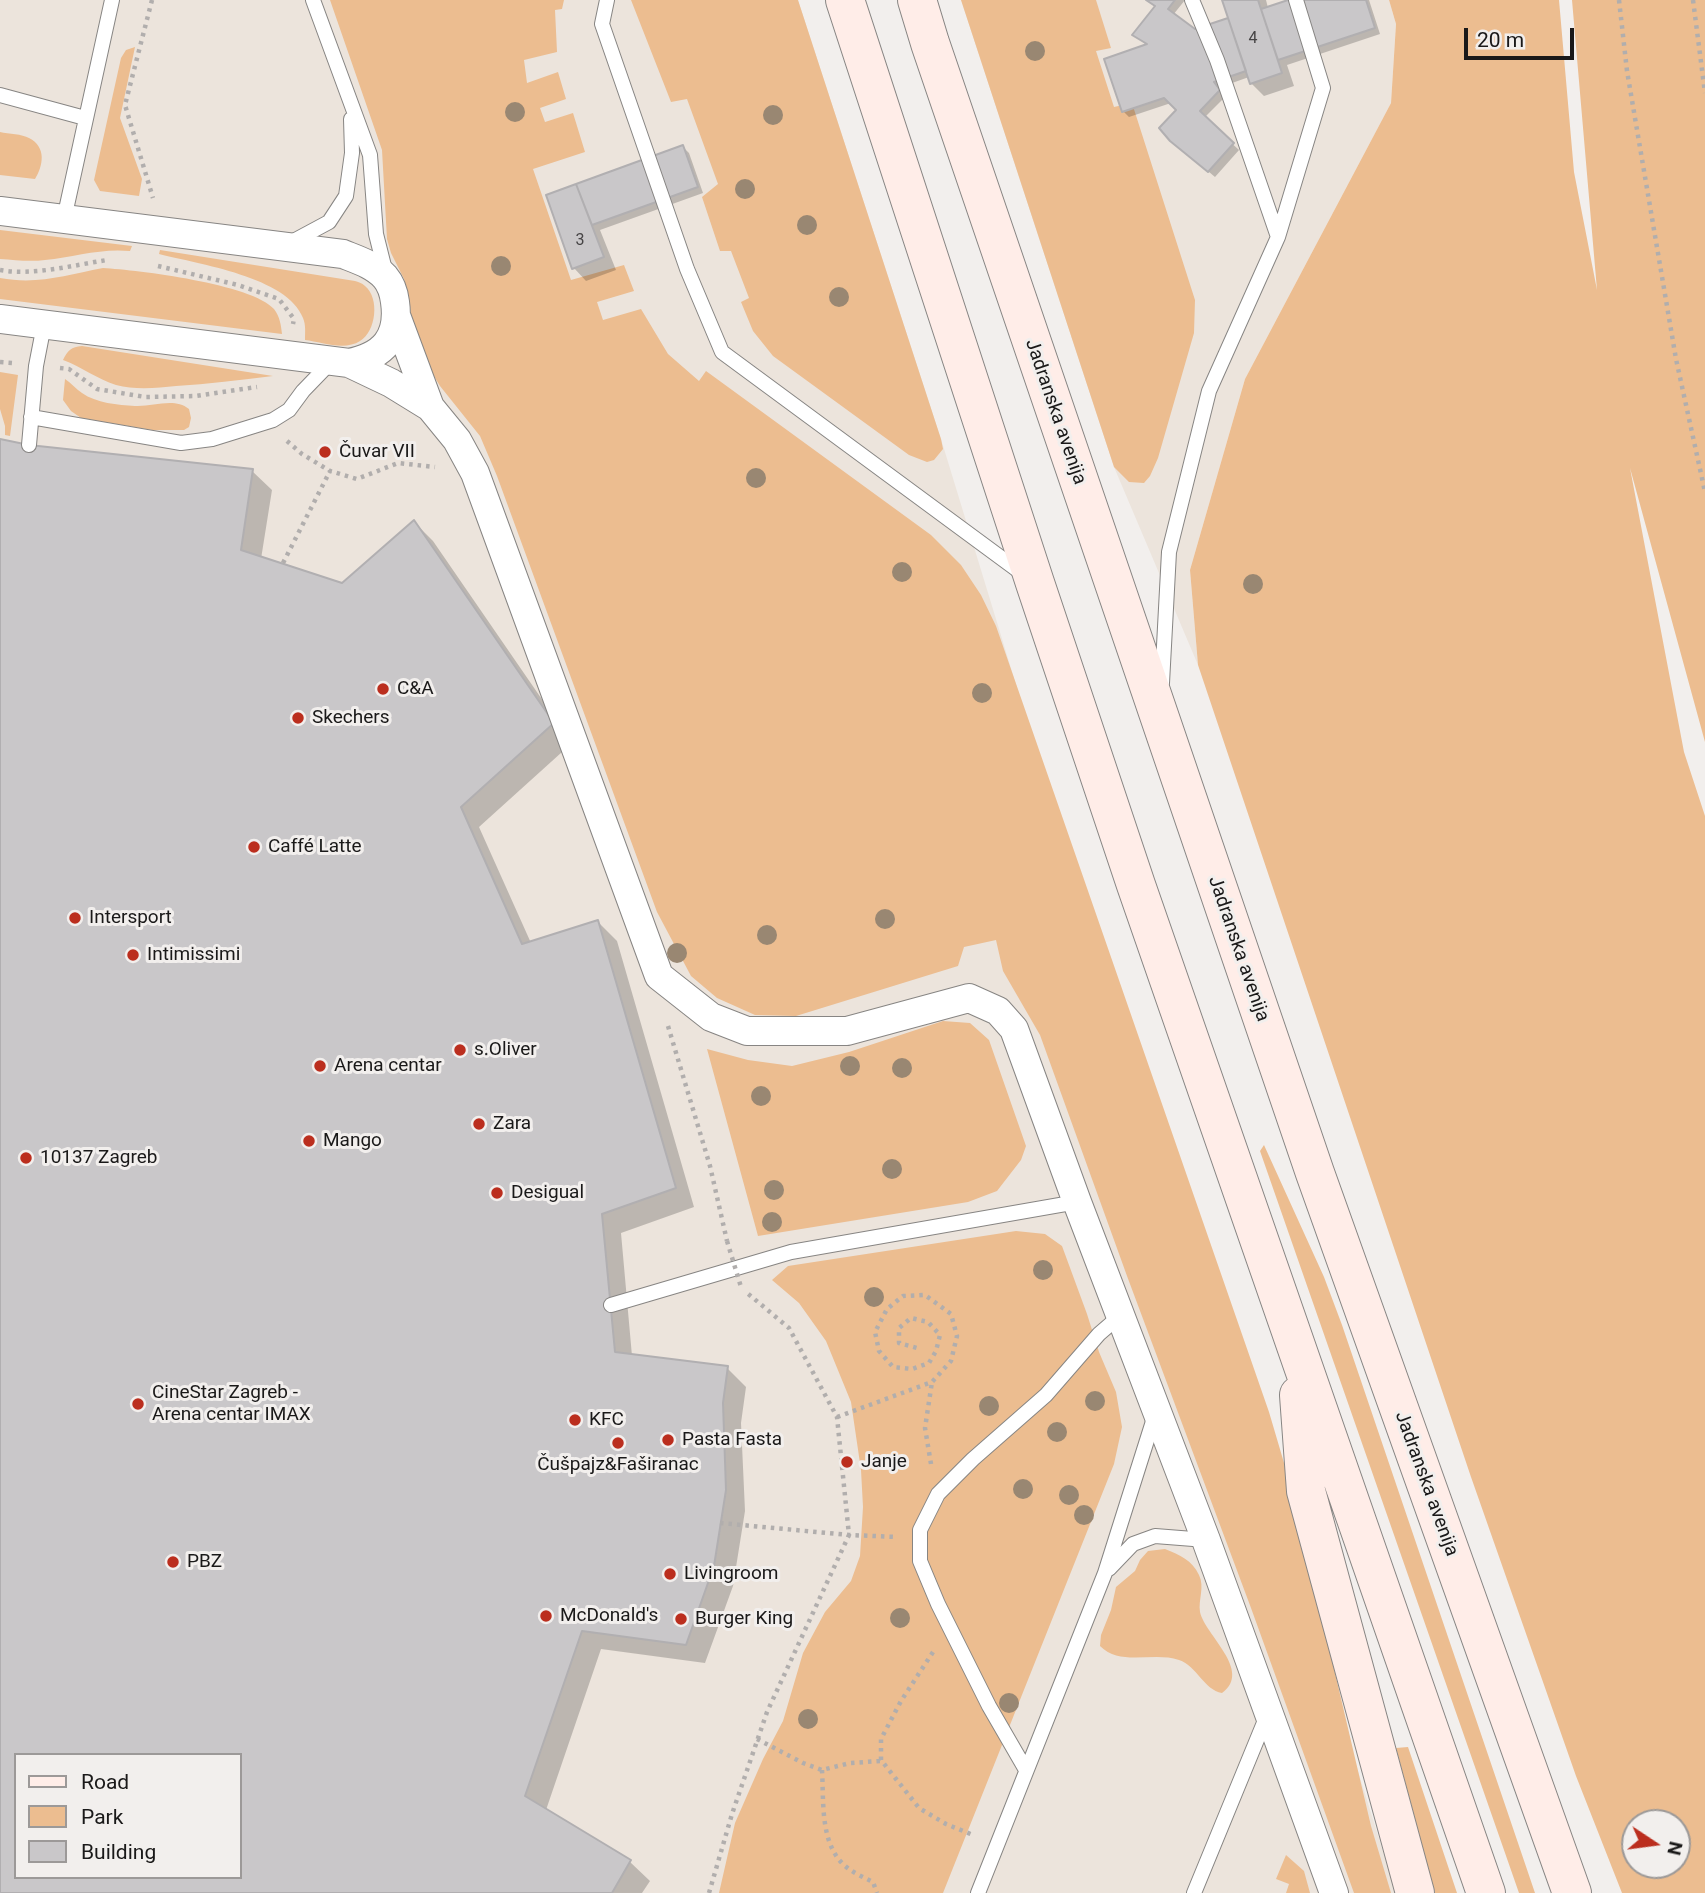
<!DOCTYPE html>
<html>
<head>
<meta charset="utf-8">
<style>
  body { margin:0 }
  #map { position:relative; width:1705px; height:1893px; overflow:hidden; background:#f2efed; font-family:Roboto,sans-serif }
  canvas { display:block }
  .legend { position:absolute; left:14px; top:1753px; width:228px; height:126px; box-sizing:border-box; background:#f2efed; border:2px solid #9c9998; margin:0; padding:9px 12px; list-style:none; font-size:21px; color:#1a1919 }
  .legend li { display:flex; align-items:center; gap:14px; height:35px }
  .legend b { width:35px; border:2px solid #9c9998 }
  .north { position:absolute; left:1621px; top:1809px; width:70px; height:70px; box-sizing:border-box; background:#f2efed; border:2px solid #9c9998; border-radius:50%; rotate:103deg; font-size:19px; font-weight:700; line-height:28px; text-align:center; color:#1a1919 }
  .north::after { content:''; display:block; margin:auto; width:24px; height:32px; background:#bb2e1e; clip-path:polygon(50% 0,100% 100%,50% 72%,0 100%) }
  .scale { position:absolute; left:1464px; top:28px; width:110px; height:32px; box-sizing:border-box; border:4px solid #1a1919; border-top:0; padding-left:9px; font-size:21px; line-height:24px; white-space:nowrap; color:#1a1919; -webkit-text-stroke:5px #f2efed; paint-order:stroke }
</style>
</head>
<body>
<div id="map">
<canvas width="1705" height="1893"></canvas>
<ul class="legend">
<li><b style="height:9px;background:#ffede8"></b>Road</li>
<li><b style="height:19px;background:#ecbd90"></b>Park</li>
<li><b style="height:19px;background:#c9c7c9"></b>Building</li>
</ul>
<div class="north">N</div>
<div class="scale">20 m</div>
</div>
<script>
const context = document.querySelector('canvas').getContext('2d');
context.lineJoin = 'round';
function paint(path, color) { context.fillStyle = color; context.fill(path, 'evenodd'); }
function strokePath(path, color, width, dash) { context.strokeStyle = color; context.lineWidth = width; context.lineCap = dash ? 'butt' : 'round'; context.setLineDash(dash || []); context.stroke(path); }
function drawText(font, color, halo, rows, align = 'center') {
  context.font = font + ' Roboto,sans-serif'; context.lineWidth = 6; context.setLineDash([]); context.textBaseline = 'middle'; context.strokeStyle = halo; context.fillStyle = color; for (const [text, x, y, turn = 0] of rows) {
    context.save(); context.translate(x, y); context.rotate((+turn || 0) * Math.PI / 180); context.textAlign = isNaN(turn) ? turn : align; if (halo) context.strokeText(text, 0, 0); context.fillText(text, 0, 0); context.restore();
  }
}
paint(new Path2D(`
  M0 0H798L941 439 1032 737 1157 1127 1396 1893H0ZM16 1755H240V1877H16Z
  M961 0H1389L1396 24 1391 103 1245 379 1190 570 1198 665 1114 467Z`), '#ece4dc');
paint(new Path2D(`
  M330 0H564L562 9 555 10 557 52 524 60 527 83 558 72 566 99 540 108 545 122 573 113 585 152 533 169 571 280 624 265 634 291 597 302 603 320 641 309 668 354 699 381 706 371 931 535 961 565 981 595 996 626 1269 1412 1292 1490 1371 1826 1391 1893H1354L1251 1608 1127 1276 1040 1035 1003 971 996 940 964 947 958 966 796 1016 755 1015 717 998 691 976 657 912 497 476 480 436 440 386 424 360 412 331 410 305 404 279 391 253 387 239 382 150Z
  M631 0H798L941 439 943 449 934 460 927 462 909 455 773 356 753 331 741 302 749 298 731 251H720L702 197 718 184 687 99 671 102Z
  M961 0H1096L1111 48 1096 51 1114 107 1132 103 1195 300 1194 333 1158 458 1150 476 1144 483 1129 482 1114 467Z
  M1389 0H1559L1574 172 1597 290 1572 0H1705V742L1630 468 1684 752 1705 816V1893H1622L1576 1776 1471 1477 1198 665 1190 570 1245 379 1391 103 1396 24ZM1635 1823H1677V1865H1635Z
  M135 47 120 118 142 179 139 196 100 191 94 180 121 58 126 50Z
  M0 132C9 134 22 134 29 138 47 147 43 166 35 179L0 175Z
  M0 230 132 246 130 251C101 248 74 257 45 260 30 262 15 260 0 259Z
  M160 250 355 281C358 282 362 283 365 286 380 298 376 332 360 341 345 351 321 342 305 340 305 332 306 325 303 318 288 277 198 264 159 254Z
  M103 268C138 270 252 284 274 309 280 317 281 325 282 334L0 299V278C38 285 66 275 103 268Z
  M82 346 273 376C240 380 208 384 176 386 157 388 135 390 116 385 97 379 82 367 63 360 68 350 71 347 82 346Z
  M0 372 18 375 10 436 5 435V426L0 409Z
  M65 379C71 383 76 389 82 393 96 403 118 405 135 406 153 407 174 397 189 409L191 418 189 427 184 430H152L81 418 71 411 63 400Z
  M943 1021 970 1023 989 1040 1026 1146 1021 1160 997 1191 968 1202 758 1236 707 1049 748 1060 792 1066 849 1052Z
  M1264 1145 1324 1277 1342 1325 1535 1893H1519L1260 1151Z
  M1016 1231 1045 1234 1062 1246 1087 1314 1099 1352 1116 1392 1122 1427 1114 1464 943 1893H719L735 1823 763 1759 783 1721 803 1653 825 1612 851 1581 860 1556 863 1507 861 1470 851 1402 826 1341 799 1303 772 1280 788 1266Z
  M1165 1549C1180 1555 1192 1560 1199 1575 1205 1587 1198 1600 1200 1612 1205 1635 1253 1671 1222 1693 1204 1690 1197 1666 1179 1660 1153 1651 1121 1667 1100 1646L1101 1635 1111 1610 1116 1587 1135 1571 1140 1560 1148 1551Z
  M1408 1747 1457 1893H1435L1396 1748Z
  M1286 1855 1304 1871 1310 1893H1286L1289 1884 1276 1879Z`), '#ecbd90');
paint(new Path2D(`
  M1147 0H1185L1173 15 1194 31 1230 19 1224 0H1266L1268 8 1294 0H1369L1380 34 1287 65 1294 86 1264 96 1251 83 1249 77 1218 88 1225 97 1204 118 1239 150 1215 177 1178 146V110L1171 103 1129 117 1123 111 1148 46 1135 35 1157 7Z
  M683 147 689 153 703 193 600 230 616 270 586 281 574 268 548 196Z
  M0 441 28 446 252 471 272 490 261 559 343 585 414 522 433 541 572 743 479 827 531 943 598 922 617 941 694 1207 621 1233 632 1356 727 1368 746 1387 741 1423 745 1511 733 1586 705 1663 601 1649 546 1810 630 1862 650 1881 642 1893H0ZM16 1755H240V1877H16Z`), '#0003');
const building = new Path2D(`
  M1146 0H1175L1168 9 1195 29 1228 18 1246 71 1214 82 1220 90 1200 111 1234 143 1208 172 1170 141 1159 128 1176 110 1164 98 1122 112 1104 59 1147 44 1132 35 1155 6Z
  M1222 0H1258L1282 73 1250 84Z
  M1288 0H1366L1375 28 1278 60 1261 9Z
  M683 145 698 187 592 225 576 184Z
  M576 184 604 257 572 269 546 195Z
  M0 439 29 445 253 469 241 550 342 583 414 520 554 723 461 807 522 944 598 920 676 1188 602 1214 615 1352 728 1366 723 1403 726 1490 714 1566 686 1645 582 1631 525 1796 631 1860 612 1893H0ZM16 1755H240V1877H16Z`);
paint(building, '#c9c7c9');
strokePath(building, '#b1afb1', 2);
const lane = new Path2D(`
  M313 0 370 155 376 234 386 274
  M607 0 602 24 687 269 722 352 1023 574
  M0 95 85 118
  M64 219 112 0
  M1278 237 1323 88 1296 0
  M288 244 329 222 346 196 352 153 351 119
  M31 417 181 443 212 439 273 420 289 410 303 391 332 361
  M29 445 36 366 44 325
  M1162 683 1169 552 1209 391 1278 237 1217 60 1192 0
  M611 1305 791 1252 1077 1202
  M1109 1569 1133 1544 1155 1536 1206 1540
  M1026 1770 989 1706 938 1604 920 1561V1530L938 1494 973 1459 1046 1395 1099 1334 1121 1315
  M978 1893 1105 1573 1155 1415
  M1194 1893 1268 1713`);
const street = new Path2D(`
  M0 211 343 254C358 260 374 265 385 277 391 284 394 294 395 302 400 338 383 356 349 363L0 319
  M397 318 430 407 457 440 475 473 659 976 711 1017 747 1031H847L969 998 998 1011 1014 1029 1077 1202 1206 1540 1334 1893
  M349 363 391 383 430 407`);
const secondary = new Path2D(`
  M845 0 1035 583 1136 885 1486 1893
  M917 0 930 43 1315 1173 1572 1893
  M1299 1395 1306 1491 1415 1893`);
strokePath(lane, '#878583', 16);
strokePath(street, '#878583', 30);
strokePath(secondary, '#878583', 40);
strokePath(new Path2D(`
  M152 0 125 105 153 198
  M1619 0 1627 71 1676 359 1705 492
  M1693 0 1705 93
  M158 266 238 285 279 299 294 319 293 324
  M0 270C33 276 74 265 107 260
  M0 362 13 363
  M60 368 69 369 97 389 145 397 196 396 257 387
  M287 441 302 454 330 471 357 479 398 463 435 467
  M283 563 330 471
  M668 1026 710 1166 727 1241
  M837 1417 932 1382 951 1361 957 1336 951 1314 925 1295 903 1296 887 1309 875 1332 879 1351 893 1367 912 1369 929 1363 936 1351 940 1335 928 1322 911 1318 899 1328V1343L917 1348
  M931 1464 925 1428 932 1382
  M720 1523 849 1535 897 1537
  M933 1652 901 1701 881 1739V1760L919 1808 946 1824 973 1835
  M757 1739 803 1763 822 1770 850 1763 881 1761
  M822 1770C824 1802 819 1848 849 1869 856 1874 865 1878 873 1882L877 1893
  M709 1893 732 1814 767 1712 849 1535 837 1417 789 1328 746 1292`), '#b1aead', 4.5, [3.5, 5]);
strokePath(lane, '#fff', 14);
strokePath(street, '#fff', 28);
strokePath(secondary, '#ffede8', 38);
strokePath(new Path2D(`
  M727 1241 741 1287`), '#b1aead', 4.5, [3.5, 5]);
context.fillStyle = '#998772';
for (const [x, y] of [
  [1035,51],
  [515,112],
  [773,115],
  [745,189],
  [807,225],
  [501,266],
  [839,297],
  [756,478],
  [902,572],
  [1253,584],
  [982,693],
  [885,919],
  [767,935],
  [677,953],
  [850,1066],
  [902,1068],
  [761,1096],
  [892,1169],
  [774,1190],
  [772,1222],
  [1043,1270],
  [874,1297],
  [1095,1401],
  [989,1406],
  [1057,1432],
  [1023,1489],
  [1069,1495],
  [1084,1515],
  [900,1618],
  [1009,1703],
  [808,1719]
]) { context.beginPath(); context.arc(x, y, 10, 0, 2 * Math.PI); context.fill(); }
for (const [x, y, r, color] of [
  [325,452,7,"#bb2e1e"],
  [383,689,7,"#bb2e1e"],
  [298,718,7,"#bb2e1e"],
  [254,847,7,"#bb2e1e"],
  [75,918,7,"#bb2e1e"],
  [133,955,7,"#bb2e1e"],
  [460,1050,7,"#bb2e1e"],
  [320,1066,7,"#bb2e1e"],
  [479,1124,7,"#bb2e1e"],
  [309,1141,7,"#bb2e1e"],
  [26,1158,7,"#bb2e1e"],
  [497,1193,7,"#bb2e1e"],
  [138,1404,7,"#bb2e1e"],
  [575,1420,7,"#bb2e1e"],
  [668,1440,7,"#bb2e1e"],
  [618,1443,7,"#bb2e1e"],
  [847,1462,7,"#bb2e1e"],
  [173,1562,7,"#bb2e1e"],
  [670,1574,7,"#bb2e1e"],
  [546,1616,7,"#bb2e1e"],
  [681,1619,7,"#bb2e1e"]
]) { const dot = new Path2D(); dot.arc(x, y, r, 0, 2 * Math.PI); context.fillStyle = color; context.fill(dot); strokePath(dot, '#f2efed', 2.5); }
drawText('16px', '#464445', null, [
  ["4",1253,39],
  ["3",580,241]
]);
drawText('19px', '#1a1919', '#f2efed', [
  ["Jadranska avenija",1055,412,71],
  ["Jadranska avenija",1238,949,71],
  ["Jadranska avenija",1426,1484,70]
]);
drawText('19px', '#1a1919', '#f2efed', [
  ["Čuvar VII",339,452],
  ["C&A",397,689],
  ["Skechers",312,718],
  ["Caffé Latte",268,847],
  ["Intersport",89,918],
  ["Intimissimi",147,955],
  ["s.Oliver",474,1050],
  ["Arena centar",334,1066],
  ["Zara",493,1124],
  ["Mango",323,1141],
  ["10137 Zagreb",40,1158],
  ["Desigual",511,1193],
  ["CineStar Zagreb -",152,1393],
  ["Arena centar IMAX",152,1415],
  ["KFC",589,1420],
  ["Pasta Fasta",682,1440],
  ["Janje",861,1462],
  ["Čušpajz&Faširanac",618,1465,"center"],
  ["PBZ",187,1562],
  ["Livingroom",684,1574],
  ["McDonald's",560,1616],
  ["Burger King",695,1619]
], 'left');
</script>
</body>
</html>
